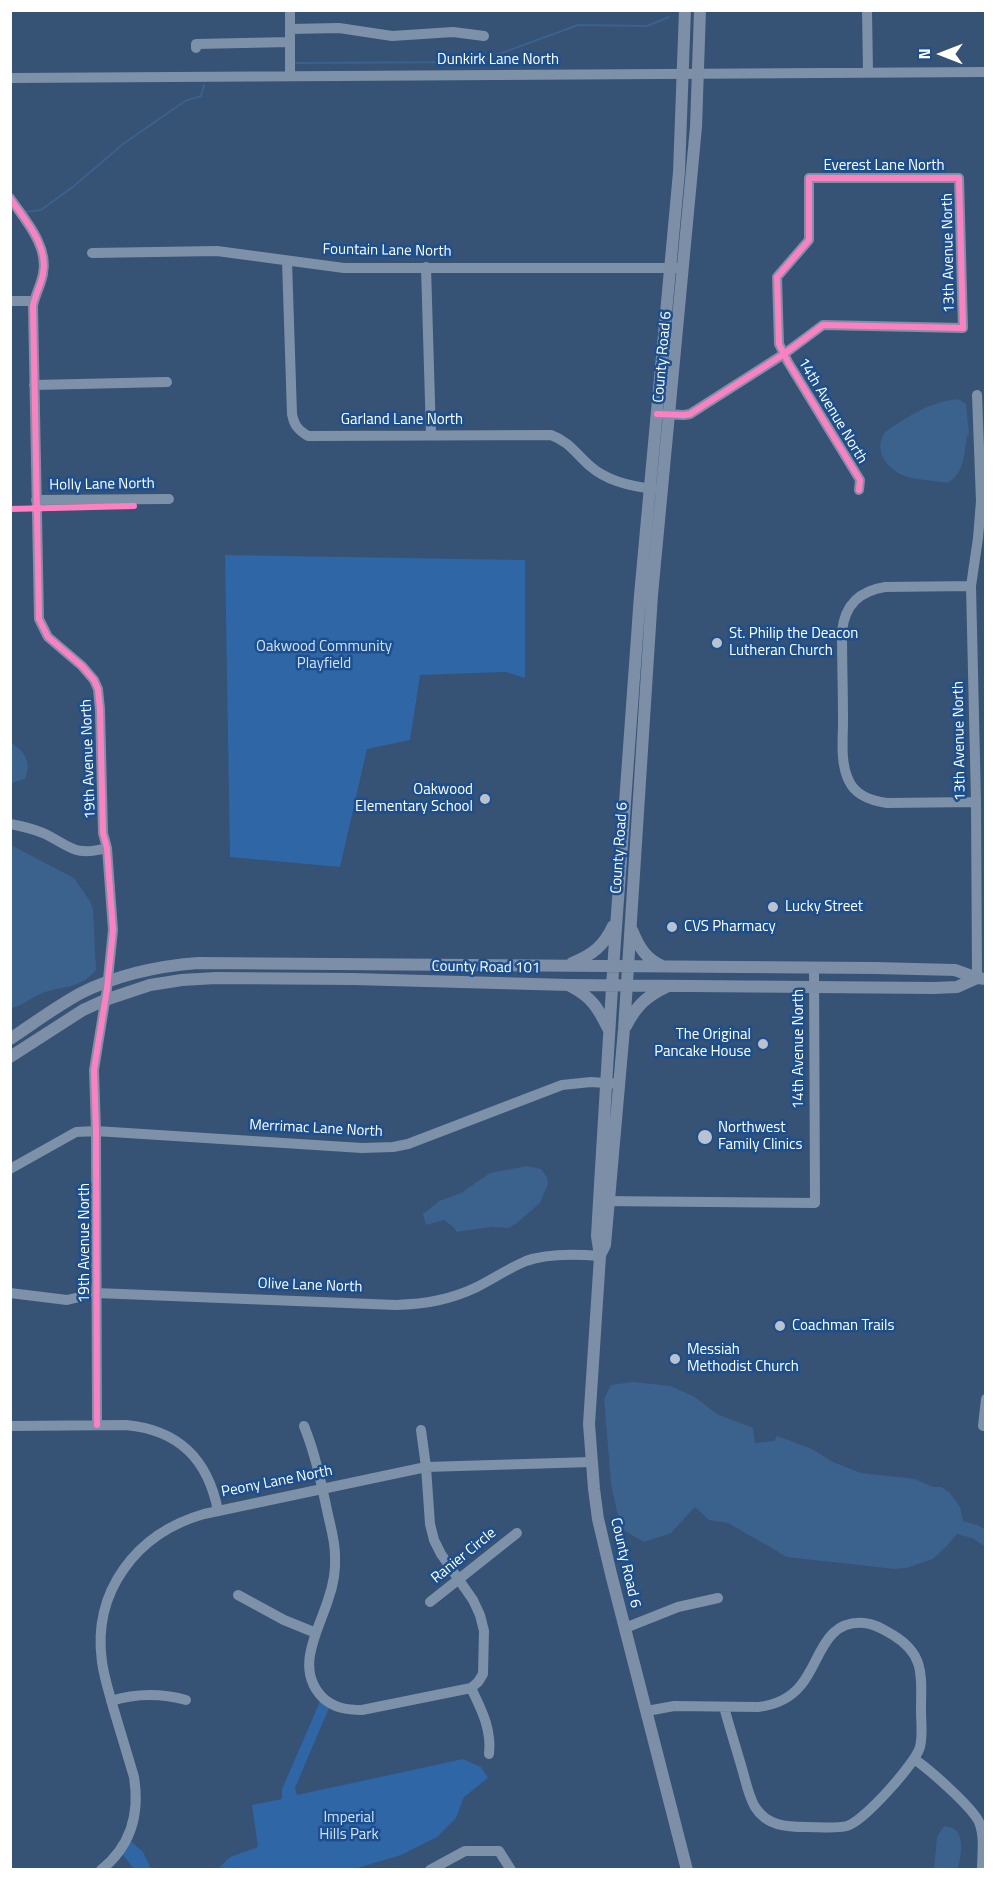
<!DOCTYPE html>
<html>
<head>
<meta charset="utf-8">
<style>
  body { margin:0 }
  #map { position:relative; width:996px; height:1880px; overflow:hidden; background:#365274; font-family:"Titillium Web",sans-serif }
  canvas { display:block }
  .frame { position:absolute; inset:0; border:12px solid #fff; pointer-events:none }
  .north { position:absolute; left:912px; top:24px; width:60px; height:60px; -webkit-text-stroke:4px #1b4f8f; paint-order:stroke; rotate:270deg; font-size:16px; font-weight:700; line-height:24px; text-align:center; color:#fff }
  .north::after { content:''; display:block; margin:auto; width:21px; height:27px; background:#fff; clip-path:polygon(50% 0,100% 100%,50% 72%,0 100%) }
</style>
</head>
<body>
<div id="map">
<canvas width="996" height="1880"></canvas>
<div class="frame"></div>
<div class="north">N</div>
</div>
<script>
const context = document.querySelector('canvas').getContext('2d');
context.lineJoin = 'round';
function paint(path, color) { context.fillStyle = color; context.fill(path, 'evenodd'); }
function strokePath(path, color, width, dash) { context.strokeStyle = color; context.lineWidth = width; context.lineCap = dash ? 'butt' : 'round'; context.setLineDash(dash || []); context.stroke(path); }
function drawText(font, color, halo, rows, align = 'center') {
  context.font = font + ' "Titillium Web",sans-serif'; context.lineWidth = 5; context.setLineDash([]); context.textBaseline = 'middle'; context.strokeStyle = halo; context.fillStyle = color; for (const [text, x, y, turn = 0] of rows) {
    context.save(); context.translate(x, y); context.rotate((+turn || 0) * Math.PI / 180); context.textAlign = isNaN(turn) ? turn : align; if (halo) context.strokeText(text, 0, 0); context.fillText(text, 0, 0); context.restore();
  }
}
paint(new Path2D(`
  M225 555 525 560V678L506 672 420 675 410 740 367 749 340 867 230 857Z
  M322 1697 331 1703 295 1788 297 1795 463 1759 481 1767 488 1778 464 1797 456 1818 437 1837 401 1855 354 1869 217 1870 230 1857 258 1847 252 1805 282 1799V1789Z
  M127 1838 143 1852 151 1869H134L120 1851Z`), '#2f66a5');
paint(new Path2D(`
  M958 399 966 404 969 434 967 436C964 453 965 474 947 483 936 481 909 479 900 474 884 465 874 449 885 432 909 416 929 402 958 399Z
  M11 743C25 751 32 763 25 779L11 783Z
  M11 845 74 878 90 901 93 909 96 970C81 988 66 986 45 992 33 996 23 1006 11 1008Z
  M527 1166 541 1169 547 1177 548 1184 540 1203 517 1223 509 1228 490 1227 457 1232 453 1227 444 1220 426 1225 423 1214 439 1201 461 1193 490 1173Z
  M633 1382 671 1386 695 1397 717 1414 753 1428 755 1443 774 1441 777 1436 812 1449 833 1462 861 1473 915 1479 933 1487H941L949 1492 960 1507 963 1520 962 1528 947 1546 933 1559 906 1568 895 1569 787 1557 728 1523 709 1520 695 1507 671 1533 644 1542 625 1531 617 1512 611 1484 604 1399 611 1385Z
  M944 1826C949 1827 956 1828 958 1833 964 1843 960 1859 958 1869H934L937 1837Z`), '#3b618d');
strokePath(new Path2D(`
  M296 63 477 62 578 25 647 26 669 17
  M25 212 41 210 74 186 123 144 185 101 201 96 204 85`), '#3b618d', 2);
strokePath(new Path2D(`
  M962 1528 976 1532 986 1539`), '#3b618d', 14);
strokePath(new Path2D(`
  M290 10V76
  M867 10 868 72
  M290 29 339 28 392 36 453 32 484 36
  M196 48V44L290 42
  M10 78 986 72
  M10 198C25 220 49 246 43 274 41 285 35 295 33 306L39 619 48 637 82 666 94 680 98 689 100 709 103 833 107 848 113 930 107 989 94 1070 96 1131 97 1425
  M92 253 217 251 344 268H677
  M287 261 292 414C294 425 298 430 308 436L551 435C570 442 576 454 590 466 608 482 633 487 656 489
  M426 267 431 435
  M10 301H34
  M34 385 167 382
  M662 414 684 415 690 414 784 354 823 325 963 328 959 178H809V240L777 277 779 344 788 362 860 480 859 490
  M36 500 169 499
  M971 586 885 587C859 591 845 605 842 631 842 661 843 691 843 721 843 740 840 763 849 781 856 796 872 801 887 803L976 802
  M10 824C22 826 33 829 43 833 71 846 73 857 107 848
  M977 978 976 802 971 586 978 538 981 501 977 395
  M10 1169 76 1132 96 1131 362 1148 393 1147 408 1144 562 1085 591 1082 620 1084
  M601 1201 815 1203 814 968
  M10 1293 67 1300 96 1293 396 1305C425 1304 450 1300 477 1287 493 1279 509 1268 526 1261 547 1253 577 1254 600 1256
  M10 1426 126 1425C179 1430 208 1459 218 1511
  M304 1426C315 1453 321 1482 327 1510 330 1525 335 1540 335 1555 336 1570 333 1586 328 1600 318 1632 294 1669 323 1698 334 1708 347 1710 362 1710L471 1688 478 1682 483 1674 484 1631 480 1615 473 1600 441 1554 434 1540 430 1524 426 1467 421 1430
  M983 1426 986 1399
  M238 1595 284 1620 316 1633
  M430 1602 517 1533
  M625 1628 678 1607 718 1598
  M471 1688C481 1709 492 1729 489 1754
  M111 1701C137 1693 160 1693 186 1700
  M647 1711 674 1706 758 1707C775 1705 790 1699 801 1685 821 1661 823 1620 864 1623 876 1624 884 1630 893 1635 926 1655 921 1677 921 1710 921 1722 923 1736 920 1747 915 1764 864 1821 847 1826 835 1829 820 1827 807 1827 786 1827 767 1826 755 1807 749 1797 746 1783 743 1772 737 1751 730 1729 724 1707
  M914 1759C929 1769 972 1807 979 1822 985 1836 982 1855 982 1870
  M101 1870C131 1846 140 1814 134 1777 127 1754 120 1730 113 1707 109 1692 104 1677 102 1662 92 1591 137 1533 204 1514L426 1467 591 1462
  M430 1870 465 1851H499L511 1870`), '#7d92a8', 10);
strokePath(new Path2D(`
  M685 10 679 172 640 595 614 955 599 1201 597 1236 600 1256 589 1424 594 1489 598 1519 611 1574 687 1870
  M632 930C639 947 645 958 662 966
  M572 963C592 955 604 946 613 926
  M570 986C592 997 598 1008 609 1030
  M626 1026C636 1006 647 996 666 987
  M10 1039C34 1023 57 1006 81 993 117 975 158 966 198 963L876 968 955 970 977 978 986 979
  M10 1057 83 1010 105 1000 150 985 182 980 216 978 353 979 569 985 934 988 957 987 977 978
  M601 1253 605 1245 624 1029 652 595 696 127 700 10`), '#7d8ea7', 12);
strokePath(new Path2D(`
  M10 198C25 220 49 246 43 274 41 285 35 295 33 306L39 619 48 637 82 666 94 680 98 689 100 709 103 833 107 848 113 930 107 989 94 1070 96 1131 97 1425
  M657 414 684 415 690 414 784 354 823 325 963 328 959 178H809V240L777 277 779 344 788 362 860 480 859 490
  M10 509 134 506`), '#ff80c0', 6);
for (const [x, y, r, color] of [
  [717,643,6,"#b9c2ce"],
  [485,799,6,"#b9c2ce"],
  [773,907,6,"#b9c2ce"],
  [672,927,6,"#b9c2ce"],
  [763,1044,6,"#b9c2ce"],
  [705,1137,8,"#b9c2ce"],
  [780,1326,6,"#b9c2ce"],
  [675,1359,6,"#b9c2ce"]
]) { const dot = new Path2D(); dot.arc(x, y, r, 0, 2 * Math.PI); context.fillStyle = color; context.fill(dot); strokePath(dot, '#1b4f8f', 2); }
drawText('15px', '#fff', '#1b4f8f', [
  ["Dunkirk Lane North",498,60],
  ["Everest Lane North",884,166],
  ["Fountain Lane North",387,251,1],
  ["13th Avenue North",949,253,-91],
  ["County Road 6",663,357,-85],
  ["14th Avenue North",832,411,59],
  ["Garland Lane North",402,420],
  ["Holly Lane North",102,485,-1],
  ["13th Avenue North",960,741,-91],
  ["19th Avenue North",89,759,-92],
  ["County Road 6",620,848,-86],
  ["County Road 101",486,968,1],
  ["14th Avenue North",799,1049,-90],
  ["Merrimac Lane North",316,1129,3],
  ["19th Avenue North",85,1243,-90],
  ["Olive Lane North",310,1286,2],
  ["Peony Lane North",277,1482,-11],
  ["Ranier Circle",464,1556,-39],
  ["County Road 6",625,1563,77]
]);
drawText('15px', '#fff', '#1b4f8f', [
  ["St. Philip the Deacon",729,634],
  ["Lutheran Church",729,651],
  ["Oakwood",473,790,"right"],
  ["Elementary School",473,807,"right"],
  ["Lucky Street",785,907],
  ["CVS Pharmacy",684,927],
  ["The Original",751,1035,"right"],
  ["Pancake House",751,1052,"right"],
  ["Northwest",718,1128],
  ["Family Clinics",718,1145],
  ["Coachman Trails",792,1326],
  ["Messiah",687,1350],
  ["Methodist Church",687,1367]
], 'left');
drawText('15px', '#cfe3fa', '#1b4f8f', [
  ["Oakwood Community",324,647],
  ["Playfield",324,664],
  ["Imperial",349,1818],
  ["Hills Park",349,1835]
]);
</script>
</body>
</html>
